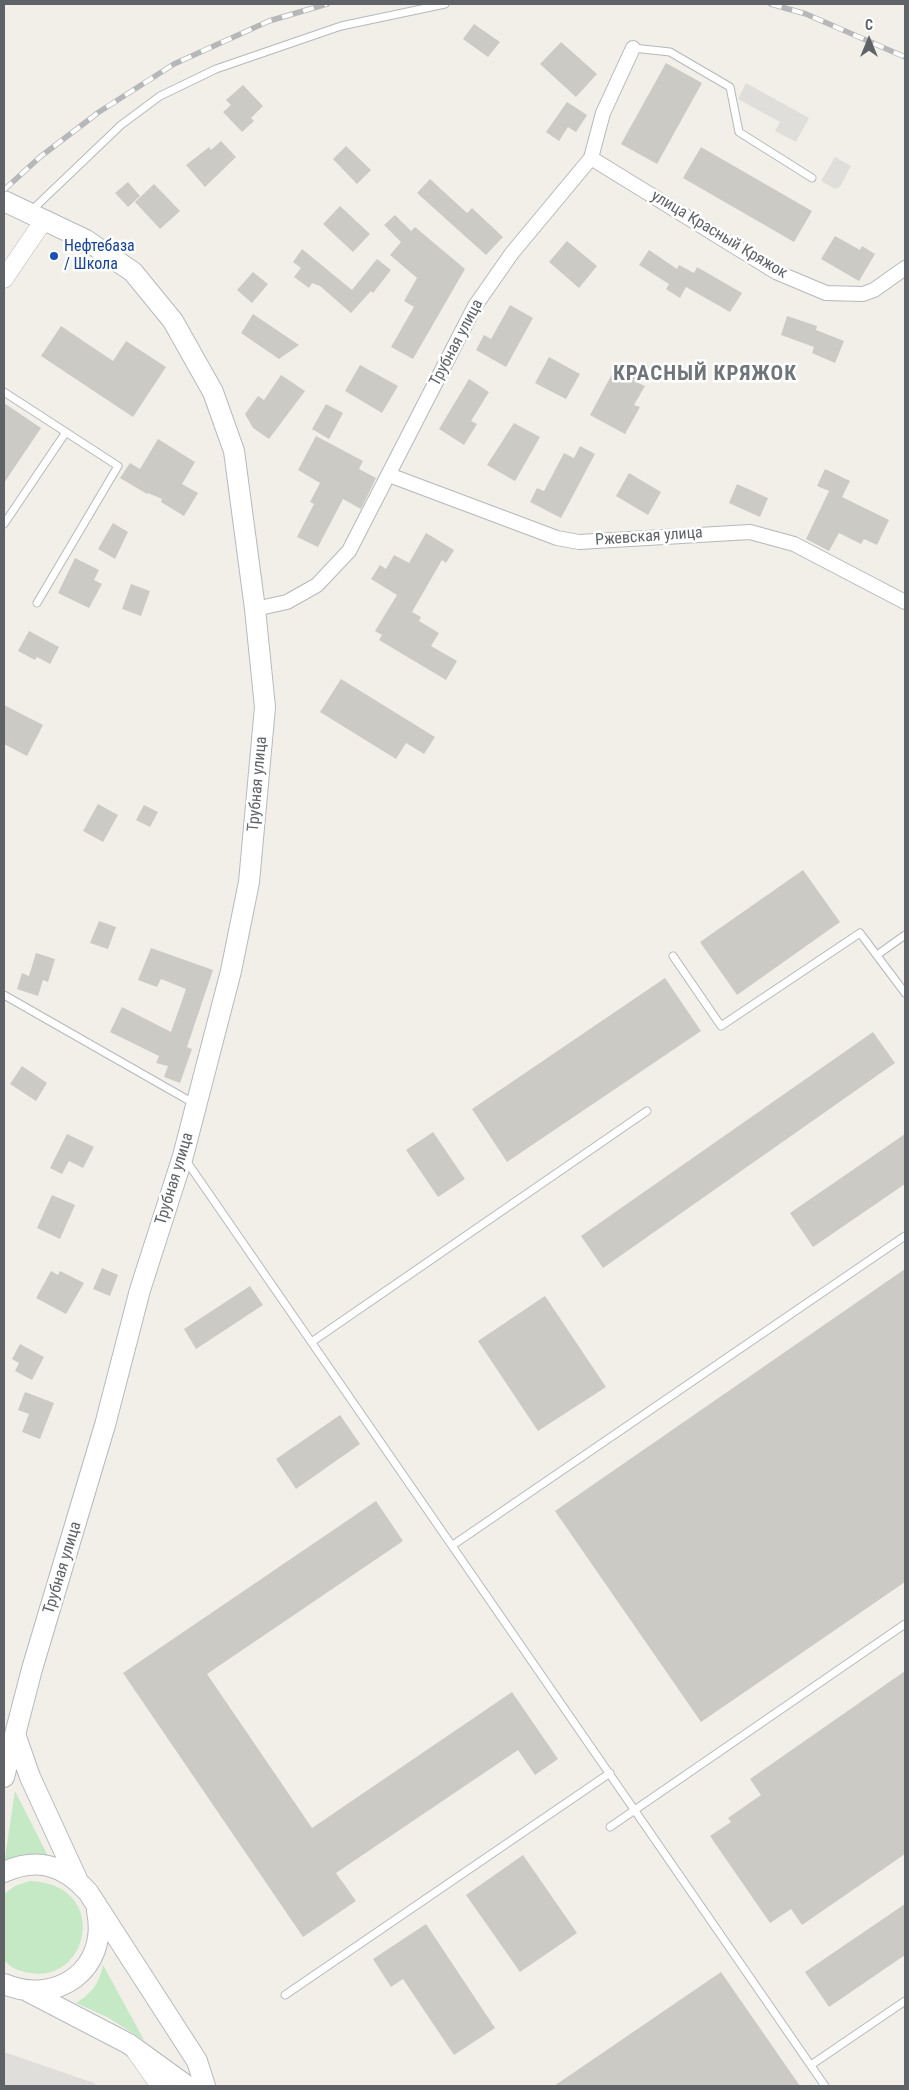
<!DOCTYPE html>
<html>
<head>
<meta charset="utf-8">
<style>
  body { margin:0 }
  #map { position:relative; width:909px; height:2090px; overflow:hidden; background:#f1efe8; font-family:"Roboto Condensed",sans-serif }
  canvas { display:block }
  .frame { position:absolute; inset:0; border:5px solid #5f6368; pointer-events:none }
  .north { position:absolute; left:844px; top:15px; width:50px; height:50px; -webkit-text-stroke:4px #fff; paint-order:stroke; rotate:0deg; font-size:14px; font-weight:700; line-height:20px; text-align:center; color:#5f6368 }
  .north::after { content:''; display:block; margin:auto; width:18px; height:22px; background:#5f6368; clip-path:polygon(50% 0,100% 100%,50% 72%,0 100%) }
</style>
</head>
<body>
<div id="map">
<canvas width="909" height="2090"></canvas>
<div class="frame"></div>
<div class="north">С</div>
</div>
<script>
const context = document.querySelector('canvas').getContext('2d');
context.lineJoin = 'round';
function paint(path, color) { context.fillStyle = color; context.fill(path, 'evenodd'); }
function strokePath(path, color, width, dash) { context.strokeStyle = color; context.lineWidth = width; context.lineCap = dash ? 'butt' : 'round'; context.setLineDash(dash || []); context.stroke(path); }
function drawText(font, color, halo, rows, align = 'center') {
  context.font = font + ' "Roboto Condensed",sans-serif'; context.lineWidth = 5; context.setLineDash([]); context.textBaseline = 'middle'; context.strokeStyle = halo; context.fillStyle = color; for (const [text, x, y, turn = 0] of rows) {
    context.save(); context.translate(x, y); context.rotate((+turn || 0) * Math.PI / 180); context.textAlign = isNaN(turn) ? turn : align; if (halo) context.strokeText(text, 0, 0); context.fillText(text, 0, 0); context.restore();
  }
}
paint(new Path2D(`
  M746 83 809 118 796 142 775 131 780 122 738 99Z
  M835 157 851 166 840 187 835 189 821 181Z
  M4 2052 94 2083 96 2086H4Z`), '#e0deda');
paint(new Path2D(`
  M15 1791 49 1858 4 1864Z
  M30 1881C110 1884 90 1983 31 1973 20 1972 11 1968 4 1960V1894L15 1886Z
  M103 1965 144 2040 107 2017 76 2003C92 1993 99 1984 103 1965Z`), '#c5e8c5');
paint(new Path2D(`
  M474 24 500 42 488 57 463 39Z
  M561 42 597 74 576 97 540 64Z
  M666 63 702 83 657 164 621 144Z
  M243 85 263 106 251 118 254 121 242 132 223 112 231 105 226 100Z
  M567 102 587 115 576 132 568 127 559 141 546 132Z
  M221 141 236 157 205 187 186 165 209 147 211 150Z
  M346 146 371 170 357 184 333 159Z
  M701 147 812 211 794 242 683 178Z
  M430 179 467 213 472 208 503 237 486 255 417 193Z
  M128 182 140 196 128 207 115 193Z
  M154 184 180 211 160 229 135 202Z
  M340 206 370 234 353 252 323 224Z
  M395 215 411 231 415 227 465 269 413 359 391 347 414 307 404 301 417 278 390 255 401 242 384 225Z
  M835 236 860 250 862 246 875 254 859 281 821 259Z
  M567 241 597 266 579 288 549 262Z
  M302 249 352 290 377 259 391 270 373 293 371 291 351 313 320 286 312 283 309 288 294 277 301 268 293 262Z
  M649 250 677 269 679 265 694 273 697 267 742 293 730 312 686 287 680 298 666 289 669 284 639 265Z
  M253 272 268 284 252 303 237 290Z
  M510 305 533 318 506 367 476 350 484 335 491 339Z
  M253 314 299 345 279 359 241 333Z
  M787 316 817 326 816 330 844 341 835 363 812 353 814 347 781 335Z
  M61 326 113 361 126 341 166 367 133 417 41 356Z
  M549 357 580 374 566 399 535 383Z
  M618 363 640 375 636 382 645 386 634 405 640 407 625 434 590 415Z
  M360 365 398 386 382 413 345 391Z
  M281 375 305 391 269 439 253 428 245 414 258 396 264 400Z
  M469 379 489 392 471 421 477 424 464 445 439 429Z
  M4 403 41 428 4 483Z
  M326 404 343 413 329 439 312 429Z
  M514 423 540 437 515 481 487 465Z
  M316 436 363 461 359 469 376 478 361 509 343 499 318 547 297 537 314 504 310 502 320 483 298 470Z
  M158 439 195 462 182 484 198 493 184 516 161 502 162 499 148 493 147 494 120 478 130 463 140 469Z
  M580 446 595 454 561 518 530 502 537 488 544 491 564 453 574 458Z
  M825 469 850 481 842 497 889 520 877 545 864 539 861 544 839 533 829 551 806 539 829 491 817 486Z
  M629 473 661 492 648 515 616 496Z
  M737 484 768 498 760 517 729 503Z
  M113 523 128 532 115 559 98 549Z
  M426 533 454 550 446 563 442 560 412 612 421 617 419 621 439 633 431 646 457 661 446 680 379 640 382 635 375 631 397 595 371 579 380 565 386 569 394 555 409 563Z
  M75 558 99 570 94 580 102 584 89 608 58 593Z
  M131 584 150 591 141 616 122 609Z
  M29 631 59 647 50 664 37 657 35 660 18 651Z
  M341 679 435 737 424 754 406 743 396 759 320 712Z
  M4 705 43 725 27 756 4 744Z
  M98 804 118 815 103 842 83 831Z
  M144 805 158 812 150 827 136 820Z
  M803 870 840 922 737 995 700 942Z
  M99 921 116 927 108 949 90 943Z
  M151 948 213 970 187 1047 192 1049 180 1083 164 1077 168 1066 156 1063 159 1056 110 1032 122 1007 171 1032 186 989 161 979 157 987 138 980Z
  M36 953 55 959 48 982 43 980 38 996 17 989 22 973 29 976Z
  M665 978 701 1031 507 1162 472 1109Z
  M873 1032 895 1063 603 1268 581 1236Z
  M22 1066 47 1083 36 1101 10 1084Z
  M433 1132 465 1179 438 1197 406 1150Z
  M67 1134 94 1147 83 1168 69 1161 62 1174 50 1168Z
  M905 1134V1184L813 1247 790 1213Z
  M52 1195 75 1205 60 1239 37 1228Z
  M102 1268 118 1275 110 1296 93 1289Z
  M905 1269V1582L701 1722 555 1511Z
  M51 1271 58 1275 60 1271 84 1283 66 1314 36 1298Z
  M250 1286 263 1305 196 1349 184 1329Z
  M545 1296 606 1387 538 1431 478 1341Z
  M20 1344 44 1357 32 1380 15 1371 19 1363 12 1359Z
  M25 1392 54 1403 40 1439 22 1432 29 1414 18 1410Z
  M340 1415 360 1444 296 1489 276 1459Z
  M376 1501 403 1541 207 1674 312 1828 512 1692 558 1759 535 1775 518 1750 336 1873 356 1901 303 1937 123 1673Z
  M905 1671V1854L802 1925 791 1909 770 1923 710 1836 731 1822 728 1818 761 1795 750 1779Z
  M523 1855 577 1933 520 1972 466 1895Z
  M905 1904V1955L829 2007 805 1972Z
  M426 1924 495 2028 454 2055 403 1979 391 1987 373 1959Z
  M721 1972 800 2086H554Z`), '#cccac5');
const service = new Path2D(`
  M633 48 670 52 730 87 739 132 812 178
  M31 211 121 125 160 96 216 69 341 26 445 4
  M4 392 118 466 37 603
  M4 524 66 432
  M877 955 905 935
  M673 956 721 1026 860 933 905 993
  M4 995 195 1104
  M185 1159 825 2086
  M313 1341 647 1111
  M453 1545 905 1236
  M610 1827 905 1624
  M285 1995 610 1773
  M811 2065 905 2001`);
const minor = new Path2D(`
  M591 158 776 272 826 293 863 294 874 290 905 268
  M389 475 557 538 579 542 750 532 794 544 905 602
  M255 609 287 602 317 585 349 551 475 306 512 253 591 158 603 113 633 48`);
const tertiary = new Path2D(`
  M4 279 44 220
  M136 2052 160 2086`);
const secondary = new Path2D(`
  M4 201 86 240 133 272 173 321 213 392 234 451 255 609 265 707 249 882 231 971 183 1156 140 1290 105 1425 32 1669 4 1777
  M16 1737 30 1777 77 1879
  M4 1872C37 1857 64 1865 88 1892L197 2061 205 2086
  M4 1984C56 2006 109 1970 97 1911
  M29 1992 129 2044 187 2086`);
strokePath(service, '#b5b8bc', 9);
strokePath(minor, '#b5b8bc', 16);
strokePath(tertiary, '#b5b8bc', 19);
strokePath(secondary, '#b6babf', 22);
strokePath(service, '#fff', 7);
strokePath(minor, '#fff', 14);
strokePath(tertiary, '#fff', 18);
strokePath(secondary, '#fff', 20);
const rail = new Path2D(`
  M771 4 806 14 905 57
  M4 190 40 157 99 112 174 64 269 21 327 4`);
strokePath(rail, '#b6b7b8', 5.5);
strokePath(rail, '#fff', 4, [11]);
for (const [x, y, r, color] of [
  [54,256,5,"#1a4fb4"]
]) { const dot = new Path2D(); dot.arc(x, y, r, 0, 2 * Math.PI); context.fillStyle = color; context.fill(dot); strokePath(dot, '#fff', 2); }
drawText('16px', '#5f6368', '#fff', [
  ["улица Красный Кряжок",719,235,31],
  ["Трубная улица",457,343,-62],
  ["Ржевская улица",649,537,-4],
  ["Трубная улица",258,784,-85],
  ["Трубная улица",175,1179,-73],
  ["Трубная улица",63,1568,-73]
]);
drawText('16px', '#164399', '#fff', [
  ["Нефтебаза",64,247],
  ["/ Школа",64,265]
], 'left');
context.letterSpacing = '1px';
drawText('bold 21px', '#70757a', '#fff', [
  ["КРАСНЫЙ КРЯЖОК",705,375]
]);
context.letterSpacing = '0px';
</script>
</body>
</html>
